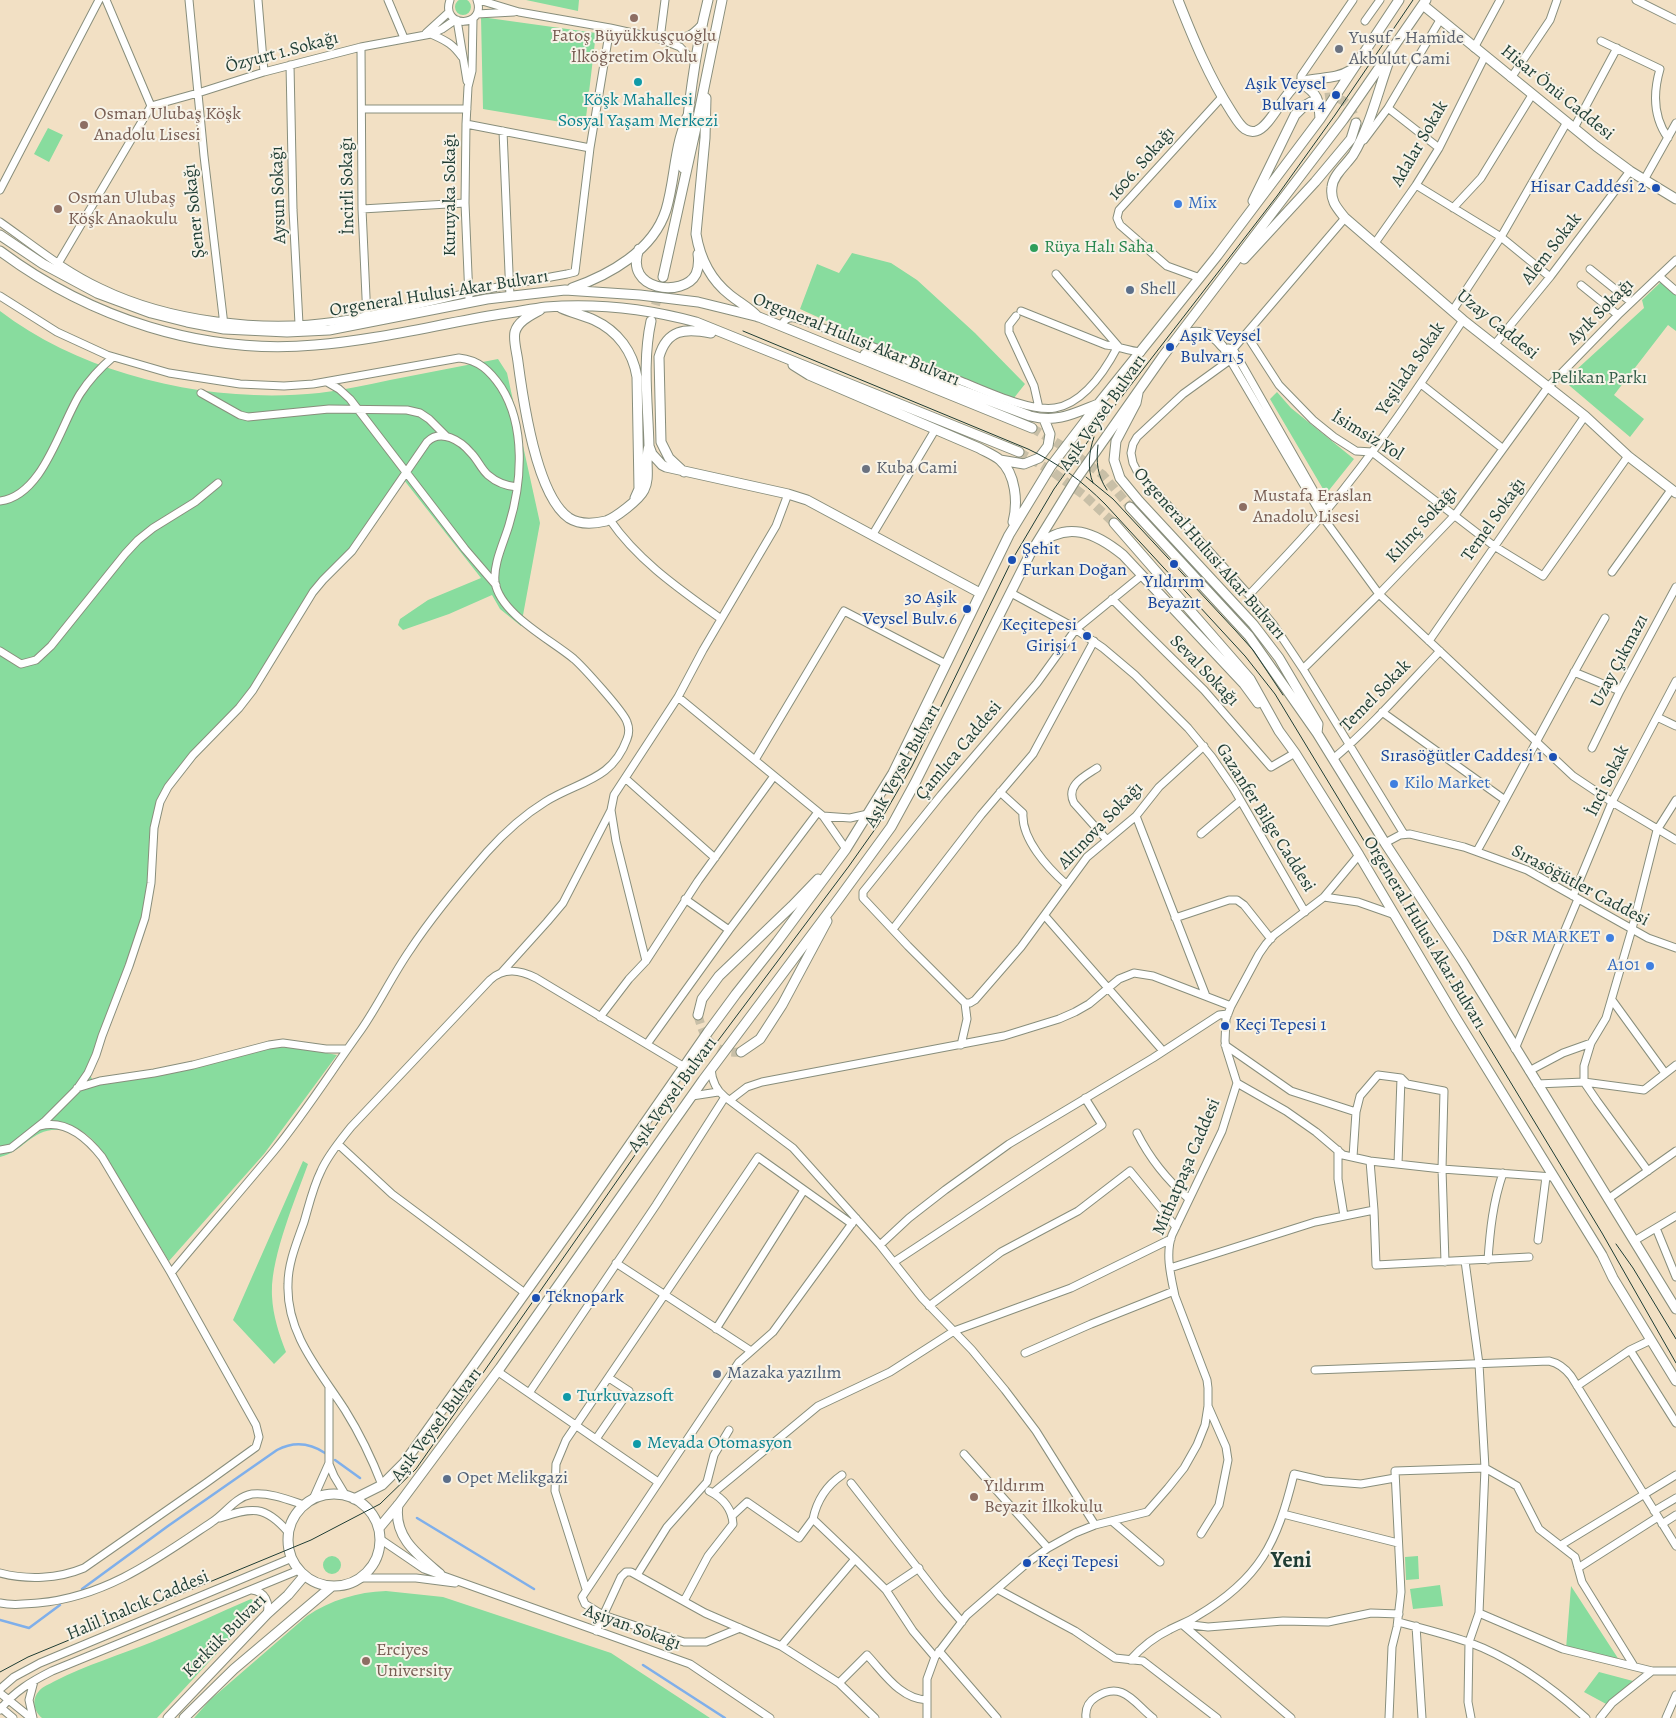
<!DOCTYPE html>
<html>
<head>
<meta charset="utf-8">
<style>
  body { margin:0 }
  canvas { display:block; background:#f2e0c4 }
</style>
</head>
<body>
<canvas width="1676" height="1718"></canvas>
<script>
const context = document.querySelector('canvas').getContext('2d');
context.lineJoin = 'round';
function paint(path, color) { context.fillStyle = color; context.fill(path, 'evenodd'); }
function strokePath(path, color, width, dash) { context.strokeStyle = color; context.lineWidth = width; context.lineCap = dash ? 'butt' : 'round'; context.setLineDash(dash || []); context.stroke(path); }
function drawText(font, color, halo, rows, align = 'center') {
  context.font = font + ' Alegreya,serif'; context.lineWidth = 4; context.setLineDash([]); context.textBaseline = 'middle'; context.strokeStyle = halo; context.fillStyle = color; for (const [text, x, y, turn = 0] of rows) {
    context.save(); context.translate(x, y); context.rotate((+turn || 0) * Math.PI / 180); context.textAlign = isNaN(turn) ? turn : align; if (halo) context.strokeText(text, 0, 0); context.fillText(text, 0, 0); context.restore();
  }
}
paint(new Path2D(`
  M455 7a8 8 0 1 1 16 0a8 8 0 1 1-16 0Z
  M526 0H579L578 11Z
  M481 17 596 33 585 126 483 109Z
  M48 128 63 135 49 162 34 154Z
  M852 253 891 263 917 280 975 333 1025 384 1010 403 964 387 866 339 800 309 817 264 839 273Z
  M1662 281 1676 294V331L1668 325 1614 395 1644 419 1630 437 1564 381 1644 308 1642 300Z
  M0 311C86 377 213 404 319 393 343 390 367 385 390 380 426 373 462 366 498 359L507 373 540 523 521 626 500 609 492 595 449 614 403 630 398 625 400 619 428 600 481 578 404 480 349 559 325 583 312 600 268 672 175 783 161 803 158 814 151 894 90 1075 92 1079H96V1086L241 1055C278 1042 300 1048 337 1055L264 1154 169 1261 101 1150C91 1136 80 1128 64 1123L61 1130C32 1127 25 1151 0 1157Z
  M1277 392 1291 408 1354 459 1326 494 1270 399Z
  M303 1161 308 1164C295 1200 270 1259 272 1296 273 1316 279 1334 286 1352L274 1364 233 1320Z
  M323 1565a9 9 0 1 1 18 0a9 9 0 1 1-18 0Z
  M1418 1556 1419 1579 1406 1580 1405 1557Z
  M1440 1585 1443 1606 1413 1609 1410 1589Z
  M1571 1586 1623 1666 1566 1649Z
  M386 1591 443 1597 611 1653 710 1718H194L210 1700 307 1616C331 1600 357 1592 386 1591Z
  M251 1599 256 1602 257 1610 157 1718H42C34 1711 31 1700 39 1691 43 1686 50 1684 55 1681 86 1665 120 1655 152 1642 185 1629 218 1613 251 1599Z
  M1599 1672 1633 1681 1608 1705 1584 1692Z`), '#88dc9e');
strokePath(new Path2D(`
  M335 1460 360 1478
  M417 1518 534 1589
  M82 1589 168 1526 277 1450C294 1441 310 1443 325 1453
  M0 1620 29 1628 60 1605
  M643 1665 725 1718`), '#7fafea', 2.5);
strokePath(new Path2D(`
  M1312 101C1334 92 1351 98 1356 123
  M652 318 663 277
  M1032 428 1069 450 1103 475 1130 507
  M1019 452 1053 472 1085 496 1114 523
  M698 1015C704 1040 714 1054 741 1052`), '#c8bfa7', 9, [9, 4.5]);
const minor = new Path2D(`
  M189 0 204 156 224 325
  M258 0 264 72
  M388 0 404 38
  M450 0C440 29 487 28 477 0
  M479 0 519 12 610 28 660 39 680 47 695 63
  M1636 0 1676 20
  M477 14 514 12
  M457 20 467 81
  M1365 21 1380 0
  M426 33 449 12
  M431 34C446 41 452 43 462 57
  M660 39 665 0
  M663 39C682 39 689 39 702 24
  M1601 41 1660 69C1653 93 1653 117 1668 138
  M361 47 362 209 367 319
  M1474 48 1500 0
  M290 65 293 210 299 324
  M1511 78 1550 20 1557 0
  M1301 83V76L1353 0
  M151 106 198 93 264 72 361 47 431 34 442 29 455 20
  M1388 108 1439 148
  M362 109H467
  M466 124 590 148
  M1574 128 1617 48
  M503 131 510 296
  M1364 140 1388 108 1440 20
  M1644 180 1676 123
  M1416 185 1501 237 1550 277
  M0 190 99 0
  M1453 208 1481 178 1532 95
  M362 209 465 203
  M0 222C33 245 64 271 101 288 169 321 262 332 337 321 378 315 419 304 459 295 495 287 531 281 567 274L575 272 590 148 610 28
  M1375 243 1416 185 1439 148 1485 56
  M56 267 151 106 106 0
  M1590 269 1631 302
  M1659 276 1676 291
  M1200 278 1167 266 1120 225 1117 218 1119 210 1222 97
  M1581 285 1618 315
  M0 296 57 332 107 355 169 373 240 384 284 386 313 384 459 358C479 360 490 371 501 387 526 426 522 483 509 525 504 542 493 564 495 582 500 614 550 639 574 659 583 667 624 712 627 722 629 727 629 734 627 739 612 781 578 781 545 802 524 815 504 833 487 852 460 883 433 915 410 950 392 976 379 1004 361 1030 332 1070 305 1113 274 1151 240 1192 205 1232 171 1273
  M469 298 465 203 466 124 468 87 472 71 473 19
  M1453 310 1501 237 1567 122
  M1021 311 1106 345C1118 346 1128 351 1141 352
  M1016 316 1009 325V332L1034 386 1039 408
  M781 326C784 320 787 317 795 318 851 337 906 360 961 381 986 391 1030 412 1055 408 1084 403 1106 369 1118 346L1056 274
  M1246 334 1279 385 1313 420 1334 437 1356 451 1372 452 1494 546 1543 576 1628 456
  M1495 344 1550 277 1630 171
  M1222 346 1322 516 1379 594 1573 776 1612 802 1676 840
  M1228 348 1233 349 1345 218
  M1233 349 1327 514
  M1230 360 1183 394 1137 437 1133 444 1131 453 1133 463 1137 471 1249 595 1273 624 1303 669 1404 834
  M327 382 339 389 350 399 465 549 496 585
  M1421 384 1502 448
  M201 393 240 415 248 417 329 409 407 410 420 413 429 419 446 436
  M0 501C43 496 60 426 80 394 89 380 100 368 113 357
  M610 520C638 561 681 590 721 619
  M873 534 935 430
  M1612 572 1671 490
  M1141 576 1076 629 1037 683 941 795 863 892V898L908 946 965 1003H970L975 1000 1021 947 1087 857 1136 816 1159 787 1204 746
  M1011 593 1068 624 1103 648 1135 675 1188 728 1212 757 1234 789 1305 912
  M1249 595C1275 567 1302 540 1326 511 1376 451 1420 385 1463 320
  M1112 599 1204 690 1271 767 1295 753
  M1429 641 1585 416
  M0 651 21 664 36 660 51 646 125 554 138 540 153 528 195 502 218 483
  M1303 669 1379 594 1455 515 1548 387 1618 315 1676 260
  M1574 672 1620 691
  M678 697 823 816 846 849
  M1382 712 1505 800
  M1657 717 1676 726
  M1592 748 1620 691 1676 587
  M1333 759C1371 727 1405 688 1440 651
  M755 760 844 611 946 664
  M1097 768C1085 776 1065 785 1074 803L1107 840
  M625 778 715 858
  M1000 792 1023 813C1021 839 1048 868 1066 884
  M823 816 850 818 868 814
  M1136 816 1206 996
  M1201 834 1240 801
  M1385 843 1400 835 1410 834 1464 847 1527 870 1648 938 1676 948
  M1477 851C1520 774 1560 695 1605 618
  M1573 896 1612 802 1676 681
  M1324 897 1358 902 1395 915
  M685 899 729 930 818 812
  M1045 916 1163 1051
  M1175 918 1229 900H1237L1244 905 1271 939
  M893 929 981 815 1033 754 1094 641
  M646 961 616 841 611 810 614 795 678 697 703 650 776 526 788 494
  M502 972 547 922 563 903 611 810
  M1612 1000 1665 1073
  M600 1017 629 979 646 961 698 881 774 776
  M647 1044 729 930
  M961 1045 967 1019 965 1003
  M1225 1045 1291 1091 1356 1112 1353 1157
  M1515 1049 1578 899
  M711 1069C712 1081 716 1090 725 1097
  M1529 1071 1563 1053 1591 1043
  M1237 1083 1286 1111 1316 1132 1343 1155 1370 1161 1442 1169 1553 1177
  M1537 1084 1584 1082 1644 1090 1676 1065
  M77 1088 100 1081 154 1073 193 1065 269 1045 283 1043 326 1049H347
  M692 1096 718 1092
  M730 1100 747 1087 762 1082 1004 1036 1059 1019 1075 1012 1089 1004 1119 979 1134 973 1153 976 1231 1006
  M1356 1112 1360 1096 1378 1075 1401 1078 1407 1084 1444 1091 1442 1169 1445 1262
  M1137 1133C1150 1159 1167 1180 1189 1199
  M338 1144 392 1194 525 1293
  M0 1150 11 1148 45 1121 77 1089 88 1073 96 1055 102 1036 129 966 145 918 151 883 154 828 160 802 168 787 193 755 239 708 253 690 313 592 323 580 352 551 427 442C441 428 461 441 471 453 478 460 481 469 488 475 496 482 506 486 517 487
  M1338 1150V1179L1344 1216
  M1370 1161 1374 1210 1376 1265 1529 1257
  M1398 1164 1401 1078
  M1648 1171 1597 1101 1584 1082V1066L1591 1043 1606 1018 1632 929 1657 830 1676 800
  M1608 1199 1676 1151
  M1656 1228 1676 1277
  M1538 1240 1546 1177
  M1634 1241 1676 1216
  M880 1245 909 1218 945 1190 1009 1144 1153 1058 1219 1015 1228 1014
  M1488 1260C1490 1230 1493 1202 1503 1173
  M1465 1261 1479 1364 1485 1468 1479 1613 1469 1642 1468 1702 1471 1718
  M894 1262 1102 1125 1085 1098
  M616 1263 751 1351
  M1170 1268 1315 1222 1374 1210
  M929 1306 1001 1252 1078 1211 1130 1171 1176 1227
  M716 1329 804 1190
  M1630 1350 1676 1423
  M1025 1353 1091 1324 1174 1291
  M1315 1370 1549 1361C1558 1363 1565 1368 1571 1376L1676 1546
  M497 1371 658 1482
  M1577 1386 1630 1350 1651 1340
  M529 1393 656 1205 725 1097 793 1148 880 1245 922 1298 972 1350 1005 1390 1036 1431 1095 1525
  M596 1439 629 1391 609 1378
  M964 1454 1048 1548
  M329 1464 334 1476 346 1496
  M851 1483 941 1598 962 1622
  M382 1485C372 1459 360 1434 345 1410 320 1371 286 1334 288 1284 288 1263 297 1242 304 1222 309 1205 313 1187 321 1171 328 1155 340 1141 351 1127L490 980C504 967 520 970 536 978L683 1066
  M713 1493 818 1406 890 1372 954 1331 1071 1288 1171 1239
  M313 1499 329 1463V1388
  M1654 1511 1676 1498
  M1283 1514 1398 1543
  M732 1516 747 1502 799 1538 813 1519 855 1559
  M220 1518C252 1507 265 1505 288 1532
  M813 1519C817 1500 826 1486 842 1475
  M1112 1521 1160 1562
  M1662 1524 1676 1515
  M1201 1534 1219 1505 1228 1460 1226 1447 1208 1406
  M380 1539 424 1569 690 1664 770 1718
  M1561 1545 1676 1475
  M1578 1568 1658 1517
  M0 1573C27 1580 58 1579 84 1568L206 1483 256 1447 259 1437 256 1425 171 1273 102 1157C87 1138 65 1119 40 1126
  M637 1575 667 1527 707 1482 714 1455 729 1430
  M361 1578H416L455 1583
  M586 1589 555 1491 556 1464 566 1440 758 1157 852 1224
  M997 1589 1075 1631 1115 1658 1143 1661 1217 1718
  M252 1590C265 1592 270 1602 267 1614
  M886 1590 919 1568
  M684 1601 708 1556 733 1524C732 1508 723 1498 709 1491
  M0 1603C13 1606 25 1604 38 1603 106 1597 157 1559 212 1522 225 1514 235 1497 252 1494 269 1492 289 1500 304 1505
  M1479 1613 1563 1649 1652 1671H1676
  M1398 1622C1421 1628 1445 1634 1468 1642 1512 1658 1552 1687 1586 1718
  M1184 1624 1208 1627 1283 1621 1328 1622 1371 1613 1399 1614
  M1183 1625 1291 1718
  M1416 1626 1422 1718
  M740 1628 706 1642H684L603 1615 585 1604 582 1597 739 1362 773 1332 856 1218
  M596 1631 621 1577 626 1572H631L705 1613 781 1646 839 1683 875 1718
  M781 1646 855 1559 886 1590 913 1631 935 1657
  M939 1651 997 1718
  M1130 1660C1141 1648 1154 1637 1169 1630 1178 1625 1188 1622 1197 1616 1260 1579 1277 1543 1294 1474L1324 1481 1361 1484 1395 1478
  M839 1683 867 1655C884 1673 900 1699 927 1700
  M0 1689 14 1677 40 1663 292 1558
  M0 1693 31 1718
  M0 1707 13 1718
  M0 1710C13 1692 32 1681 52 1671L299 1570
  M33 1718 29 1700 34 1681
  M927 1718V1679L935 1657 967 1615 1027 1563 1048 1548 1075 1533 1095 1525 1147 1512 1168 1488 1184 1468 1197 1445 1205 1425 1208 1406V1388L1207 1380 1175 1296C1171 1277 1165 1254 1172 1235L1222 1131 1237 1083 1226 1048 1225 1041 1226 1019 1231 1006 1259 954 1266 944 1274 935 1324 897 1359 855
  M1086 1718C1085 1709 1088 1702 1096 1697 1123 1680 1134 1703 1153 1718
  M1389 1718 1392 1647 1397 1627 1401 1592 1395 1471 1485 1468 1517 1486 1539 1529 1575 1557 1582 1582 1634 1666
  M1600 1718 1612 1703 1652 1671
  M1666 1718 1676 1695`);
const major = new Path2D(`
  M1178 0C1193 38 1209 77 1231 111 1235 117 1239 125 1245 129 1248 131 1252 132 1256 131 1270 127 1283 95 1296 85 1311 75 1332 82 1351 70
  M1423 5 1596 146 1630 171 1676 199
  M1389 61C1378 91 1370 127 1353 155 1346 165 1333 175 1332 187 1330 201 1337 208 1345 218L1463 320 1585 416 1628 456 1676 493
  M1301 83C1318 94 1319 99 1320 119
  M706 98 705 138 696 234C700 258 711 280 730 295 740 303 750 308 758 317
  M683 168C688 111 694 55 708 0
  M1253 201 1295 115 1304 106 1311 102
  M0 235 43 264 97 293 151 313 187 322 224 329 287 332 329 330 487 299 565 290 640 295 698 302 759 317 1032 428
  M639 249C623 291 684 298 696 274 699 267 699 261 698 254
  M0 251C90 318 202 355 315 345 378 340 439 324 501 314 516 312 531 309 546 307 596 303 648 309 696 322L1019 452
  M1244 259 1315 182 1351 139 1356 123
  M663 277 695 132 722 0
  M572 288C609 275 653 251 666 210 673 187 674 162 680 139 682 131 685 124 687 117
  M561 308C572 313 583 315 594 320 618 331 633 352 637 377L639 489 635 498
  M540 310C531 315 518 321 515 332 513 340 517 353 518 362 523 400 536 495 569 518 580 525 593 524 606 521 615 518 639 500 644 490 651 477 644 460 649 446
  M651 321C642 362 648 404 649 446L652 454 662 465 666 467 788 494 807 500 980 593
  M1180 337C1195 328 1212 332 1222 346
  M865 354 1030 416C1057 423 1073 414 1098 404
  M793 365 809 375 979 448C986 452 994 455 1000 460 1016 474 1018 503 1013 522
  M1138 393 1136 403 1116 441 1114 460 1120 478 1139 501 1253 624 1279 658 1318 724 1317 733 1385 843 1463 962 1676 1309
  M1000 460 1024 464 1039 458 1048 446 1050 434 1044 419
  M684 472 669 458 661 442 659 357C667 329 685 328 711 333
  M1130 507 1249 636 1317 733
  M1114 523 1250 679 1279 731 1295 753 1359 855 1454 1015 1602 1255 1613 1278 1676 1381
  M1037 547C1066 519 1096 533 1123 555L1244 684 1258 703
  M698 1015 702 999 719 976 792 906 818 879
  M741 1052 760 1039 782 1005 827 921
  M288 1540a46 46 0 1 1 92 0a46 46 0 1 1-92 0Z
  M354 1499 382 1485 404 1463 583 1212 708 1032 736 994 777 942 846 849 893 773 1009 535 1051 466 1099 403 1217 256 1320 119 1399 0
  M398 1505C393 1537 418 1555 440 1574
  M379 1528 399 1504 500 1368 703 1080 840 897 891 827 915 783 1030 554 1075 481 1163 356 1343 120 1426 0
  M168 1718 267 1614 288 1595 304 1576
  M184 1718 234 1669 331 1587`);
strokePath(minor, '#888e7c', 9);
strokePath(major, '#888e7c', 11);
strokePath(minor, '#fff', 7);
strokePath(major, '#fff', 9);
strokePath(new Path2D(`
  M743 331 1028 449C1058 463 1082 481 1105 504L1245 656 1275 694 1602 1233 1676 1363
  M1098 445C1096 462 1097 475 1107 490
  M1086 477 1113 499 1235 630 1253 650 1283 695
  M1093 483C1087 469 1089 451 1094 437
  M1616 1244 1633 1268 1676 1339
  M0 1672 28 1657 311 1540 380 1504 416 1469 672 1102 849 866 878 825 912 766 1012 560 1054 489 1096 430 1277 196 1335 115 1413 0`), '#1f3d34', 1);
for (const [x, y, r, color] of [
  [634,18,5,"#8d6e63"],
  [1339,49,5,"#6b7280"],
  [638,82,5,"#0f9aa8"],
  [1336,95,5,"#1a4fb4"],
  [84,125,5,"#8d6e63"],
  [1656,188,5,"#1a4fb4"],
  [1178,204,5,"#3f7fe0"],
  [58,209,5,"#8d6e63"],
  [1034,248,5,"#2e9e5b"],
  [1130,290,5,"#5c6f8a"],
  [1170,347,5,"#1a4fb4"],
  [866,469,5,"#6b7280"],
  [1243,507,5,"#8d6e63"],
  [1012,560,5,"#1a4fb4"],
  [1174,564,5,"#1a4fb4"],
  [967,609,5,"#1a4fb4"],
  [1087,636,5,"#1a4fb4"],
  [1553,757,5,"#1a4fb4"],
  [1394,784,5,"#3f7fe0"],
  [1610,938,5,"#3f7fe0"],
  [1650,966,5,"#3f7fe0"],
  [1225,1026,5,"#1a4fb4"],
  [536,1298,5,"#1a4fb4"],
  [717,1374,5,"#5c6f8a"],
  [567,1397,5,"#0f9aa8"],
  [637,1444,5,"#0f9aa8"],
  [447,1479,5,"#5c6f8a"],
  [974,1497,5,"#8d6e63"],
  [1027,1563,5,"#1a4fb4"],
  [366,1661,5,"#8d6e63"]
]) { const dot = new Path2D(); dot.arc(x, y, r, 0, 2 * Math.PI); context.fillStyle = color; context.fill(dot); strokePath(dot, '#f7f3e8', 2); }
drawText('18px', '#785e54', '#f7f3e8', [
  ["Fatoş Büyükkuşçuoğlu",634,37,"center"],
  ["İlköğretim Okulu",634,58,"center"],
  ["Osman Ulubaş Köşk",94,115],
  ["Anadolu Lisesi",94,136],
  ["Osman Ulubaş",68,199],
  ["Köşk Anaokulu",68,220],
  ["Mustafa Eraslan",1253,497],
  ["Anadolu Lisesi",1253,518],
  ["Yıldırım",984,1487],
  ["Beyazit İlkokulu",984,1508],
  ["Erciyes",376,1651],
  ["University",376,1672]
], 'left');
drawText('18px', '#5b616d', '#f7f3e8', [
  ["Yusuf - Hamide",1349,39],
  ["Akbulut Cami",1349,60],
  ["Kuba Cami",876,469]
], 'left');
drawText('18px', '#1f3d34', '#f7f3e8', [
  ["Özyurt 1.Sokağı",282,53,-15],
  ["Hisar Önü Caddesi",1557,93,39],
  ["Adalar Sokak",1420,144,-60],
  ["1606. Sokağı",1142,164,-49],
  ["İncirli Sokağı",348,186,-91],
  ["Aysun Sokağı",279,195,-92],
  ["Kuruyaka Sokağı",451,195,-90],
  ["Şener Sokağı",195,211,-96],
  ["Alem Sokak",1552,249,-52],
  ["Orgeneral Hulusi Akar Bulvarı",439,294,-9],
  ["Ayık Sokağı",1601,312,-45],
  ["Uzay Caddesi",1497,325,39],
  ["Orgeneral Hulusi Akar Bulvarı",856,340,22],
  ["Yeşilada Sokak",1411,369,-56],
  ["Aşık Veysel Bulvarı",1103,413,-55],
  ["İsimsiz Yol",1367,436,31],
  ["Temel Sokağı",1494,520,-55],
  ["Kılınç Sokağı",1422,525,-48],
  ["Orgeneral Hulusi Akar Bulvarı",1209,554,49],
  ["Uzay Çıkmazı",1620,661,-62],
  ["Seval Sokağı",1204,671,46],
  ["Temel Sokak",1376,696,-46],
  ["Çamlıca Caddesi",959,751,-50],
  ["Aşık Veysel Bulvarı",903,766,-61],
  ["İnci Sokak",1608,781,-64],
  ["Gazanfer Bilge Caddesi",1265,818,58],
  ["Altınova Sokağı",1101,826,-46],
  ["Sırasöğütler Caddesi",1580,886,28],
  ["Orgeneral Hulusi Akar Bulvarı",1424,933,59],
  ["Aşık Veysel Bulvarı",673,1095,-54],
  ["Mithatpaşa Caddesi",1187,1167,-67],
  ["Aşık Veysel Bulvarı",437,1425,-53],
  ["Halil İnalcık Caddesi",138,1606,-23],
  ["Aşiyan Sokağı",632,1628,20],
  ["Kerkük Bulvarı",225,1636,-45]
]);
drawText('18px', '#164399', '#f7f3e8', [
  ["Aşık Veysel",1326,85],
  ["Bulvarı 4",1326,106],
  ["Hisar Caddesi 2",1646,188],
  ["Aşık Veysel",1180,337,"left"],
  ["Bulvarı 5",1180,358,"left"],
  ["Şehit",1022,550,"left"],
  ["Furkan Doğan",1022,571,"left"],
  ["Yıldırım",1174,583,"center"],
  ["Beyazıt",1174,604,"center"],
  ["30 Aşik",957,599],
  ["Veysel Bulv.6",957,620],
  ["Keçitepesi",1077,626],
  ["Girişi 1",1077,647],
  ["Sırasöğütler Caddesi 1",1543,757],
  ["Keçi Tepesi 1",1235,1026,"left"],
  ["Teknopark",546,1298,"left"],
  ["Keçi Tepesi",1037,1563,"left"]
], 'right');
drawText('18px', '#0d838f', '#f7f3e8', [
  ["Köşk Mahallesi",638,101,"center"],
  ["Sosyal Yaşam Merkezi",638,122,"center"],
  ["Turkuvazsoft",577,1397],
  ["Mevada Otomasyon",647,1444]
], 'left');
drawText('18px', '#366cbe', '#f7f3e8', [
  ["Mix",1188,204],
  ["Kilo Market",1404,784],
  ["D&R MARKET",1600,938,"right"],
  ["A101",1640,966,"right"]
], 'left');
drawText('18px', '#27864d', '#f7f3e8', [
  ["Rüya Halı Saha",1044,248]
], 'left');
drawText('18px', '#4e5e75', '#f7f3e8', [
  ["Shell",1140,290],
  ["Mazaka yazılım",727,1374],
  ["Opet Melikgazi",457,1479]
], 'left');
drawText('18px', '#345d49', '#f7f3e8', [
  ["Pelikan Parkı",1599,379]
]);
drawText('bold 22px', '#1f3d34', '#f7f3e8', [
  ["Yeni",1291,1562]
]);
</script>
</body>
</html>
